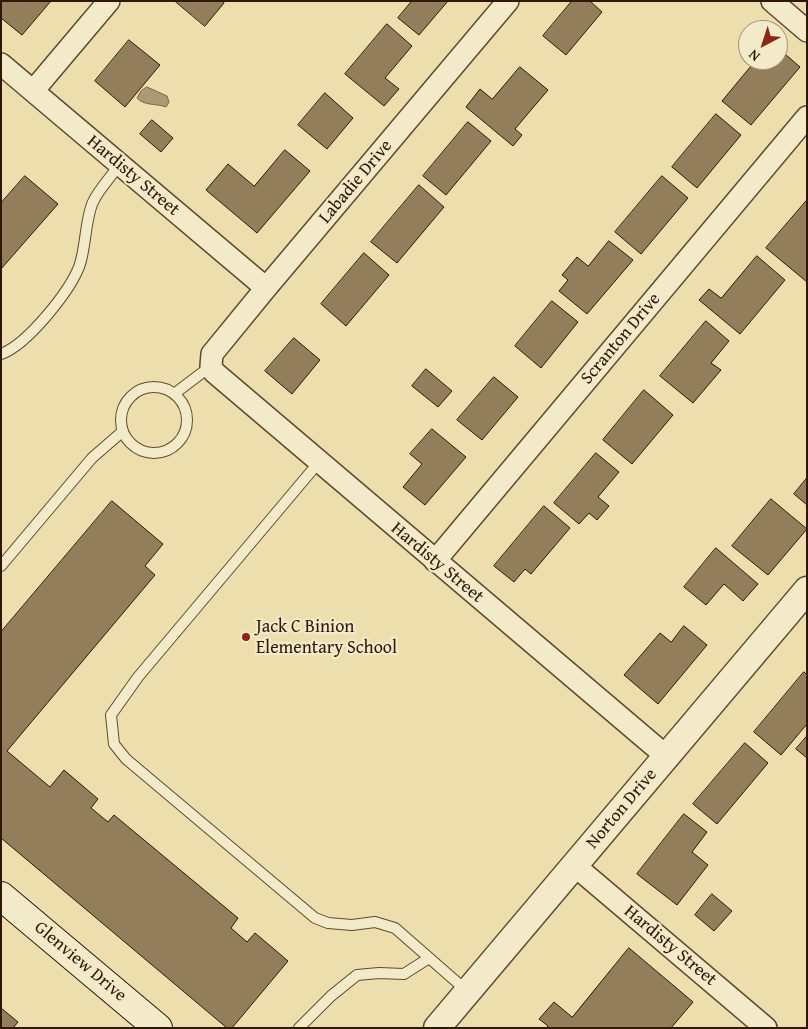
<!DOCTYPE html>
<html>
<head>
<meta charset="utf-8">
<style>
  body { margin:0 }
  #map { position:relative; width:808px; height:1029px; overflow:hidden; background:#eddead; font-family:"Gentium Book Plus",serif }
  canvas { display:block }
  .frame { position:absolute; inset:0; border:2px solid #301703; pointer-events:none }
  .north { position:absolute; left:738px; top:20px; width:50px; height:50px; box-sizing:border-box; background:#f3eaca; border:1px solid #a5967a; border-radius:50%; rotate:220deg; font-size:14px; font-weight:700; line-height:20px; text-align:center; color:#301703 }
  .north::after { content:''; display:block; margin:auto; width:18px; height:22px; background:#8f2418; clip-path:polygon(50% 0,100% 100%,50% 72%,0 100%) }
</style>
</head>
<body>
<div id="map">
<canvas width="808" height="1029"></canvas>
<div class="frame"></div>
<div class="north">N</div>
</div>
<script>
const context = document.querySelector('canvas').getContext('2d');
context.lineJoin = 'round';
function paint(path, color) { context.fillStyle = color; context.fill(path, 'evenodd'); }
function strokePath(path, color, width, dash) { context.strokeStyle = color; context.lineWidth = width; context.lineCap = dash ? 'butt' : 'round'; context.setLineDash(dash || []); context.stroke(path); }
function drawText(font, color, halo, rows, align = 'center') {
  context.font = font + ' "Gentium Book Plus",serif'; context.lineWidth = 4.5; context.setLineDash([]); context.textBaseline = 'middle'; context.strokeStyle = halo; context.fillStyle = color; for (const [text, x, y, turn = 0] of rows) {
    context.save(); context.translate(x, y); context.rotate((+turn || 0) * Math.PI / 180); context.textAlign = isNaN(turn) ? turn : align; if (halo) context.strokeText(text, 0, 0); context.fillText(text, 0, 0); context.restore();
  }
}
const water = new Path2D(`
  M147 87 167 96 169 102 166 107C155 103 144 106 137 98L141 91Z`);
paint(water, '#ad9a73');
strokePath(water, '#7b6646', 1);
const building = new Path2D(`
  M1 1H51L22 35 1 18Z
  M175 1H223L224 3 205 26Z
  M412 1H448L419 35 398 18Z
  M572 1H590L602 12 566 55 543 36Z
  M387 24 412 46 385 78 399 89 384 106 345 74Z
  M129 40 160 65 125 107 95 81Z
  M778 48 800 67 751 125 722 101 756 60H778Z
  M520 67 548 90 515 129 522 135 513 146 466 107 480 89 492 99Z
  M325 93 353 118 327 149 298 125Z
  M716 114 741 135 697 188 672 167Z
  M152 120 173 138 161 152 140 134Z
  M468 122 491 141 446 195 423 176Z
  M285 150 310 171 257 233 206 190 228 164 254 186Z
  M25 176 58 204 1 269V203Z
  M662 176 688 198 641 254 615 232Z
  M419 185 444 207 397 263 371 242Z
  M807 200V282L766 248Z
  M609 241 633 260 587 314 559 291 568 280 562 275 577 257 588 266Z
  M364 253 389 275 346 326 321 304Z
  M757 256 785 280 740 334 699 300 709 289 721 298Z
  M552 301 578 322 541 368 515 346Z
  M706 321 729 341 711 363 721 370 693 403 660 376Z
  M294 338 320 360 292 394 265 371Z
  M426 369 452 391 438 407 412 386Z
  M494 377 518 397 482 440 457 420Z
  M644 390 673 415 632 464 603 440Z
  M432 429 466 457 425 505 403 487 422 464 410 454Z
  M596 453 619 472 598 497 609 506 597 520 589 513 579 524 554 503Z
  M807 478V505L794 494Z
  M771 499 807 529 768 575 732 546Z
  M112 501 163 544 145 566 155 575 7 751 50 787 64 770 98 799 91 808 108 822 114 815 238 918 231 928 247 942 255 933 288 961 232 1028H227L1 838V632Z
  M544 506 570 528 531 574 525 569 514 582 494 566Z
  M716 548 758 584 743 601 724 584 706 605 684 587Z
  M684 626 707 645 658 704 624 675 660 633 671 642Z
  M804 672 807 675V724L781 755 754 732Z
  M807 736V758L796 749Z
  M745 743 768 763 717 824 693 804Z
  M684 814 707 832 692 852 708 865 677 905 637 874Z
  M712 894 732 911 714 931 695 915Z
  M629 948 693 1002 671 1028H546L548 1026 539 1019 554 1002 572 1017Z
  M1 1008 18 1022 13 1028H1Z`);
paint(building, '#927e5b');
strokePath(building, '#301703', 1);
const service = new Path2D(`
  M1 354C27 345 69 292 79 267 86 249 85 219 93 202 99 189 111 177 119 165
  M121 420a33 33 0 1 1 66 0a33 33 0 1 1-66 0Z
  M174 394 211 366
  M319 462 138 677 111 715 114 744 126 759 315 918 328 923 352 925 375 922 395 928 467 991
  M1 566 92 458 123 431
  M299 1028 331 996 357 975 379 973 404 974 429 958`);
const minor = new Path2D(`
  M508 1 266 288 212 354 211 366 214 372 666 756
  M772 1 807 31
  M1 64 266 288
  M33 91 109 1
  M435 561 807 117
  M574 865 766 1028`);
const tertiary = new Path2D(`
  M437 1028 807 590`);
const secondary = new Path2D(`
  M1 896 158 1028`);
strokePath(service, '#5f492e', 12);
strokePath(minor, '#5f492e', 24);
strokePath(tertiary, '#5f492e', 29);
strokePath(secondary, '#301703', 30);
strokePath(service, '#f3eaca', 10);
strokePath(minor, '#f3eaca', 21);
strokePath(tertiary, '#f3eaca', 26);
strokePath(secondary, '#f3eaca', 28);
for (const [x, y, r, color] of [
  [246,637,5,"#8f2418"]
]) { const dot = new Path2D(); dot.arc(x, y, r, 0, 2 * Math.PI); context.fillStyle = color; context.fill(dot); strokePath(dot, '#f3eaca', 2); }
drawText('18px', '#301703', '#f3eaca', [
  ["Hardisty Street",133,176,40],
  ["Labadie Drive",356,182,-50],
  ["Scranton Drive",621,339,-50],
  ["Hardisty Street",437,563,40],
  ["Norton Drive",622,809,-50],
  ["Hardisty Street",670,946,40],
  ["Glenview Drive",80,962,40]
]);
drawText('18px', '#301703', '#f3eaca', [
  ["Jack C Binion",256,627],
  ["Elementary School",256,648]
], 'left');
</script>
</body>
</html>
